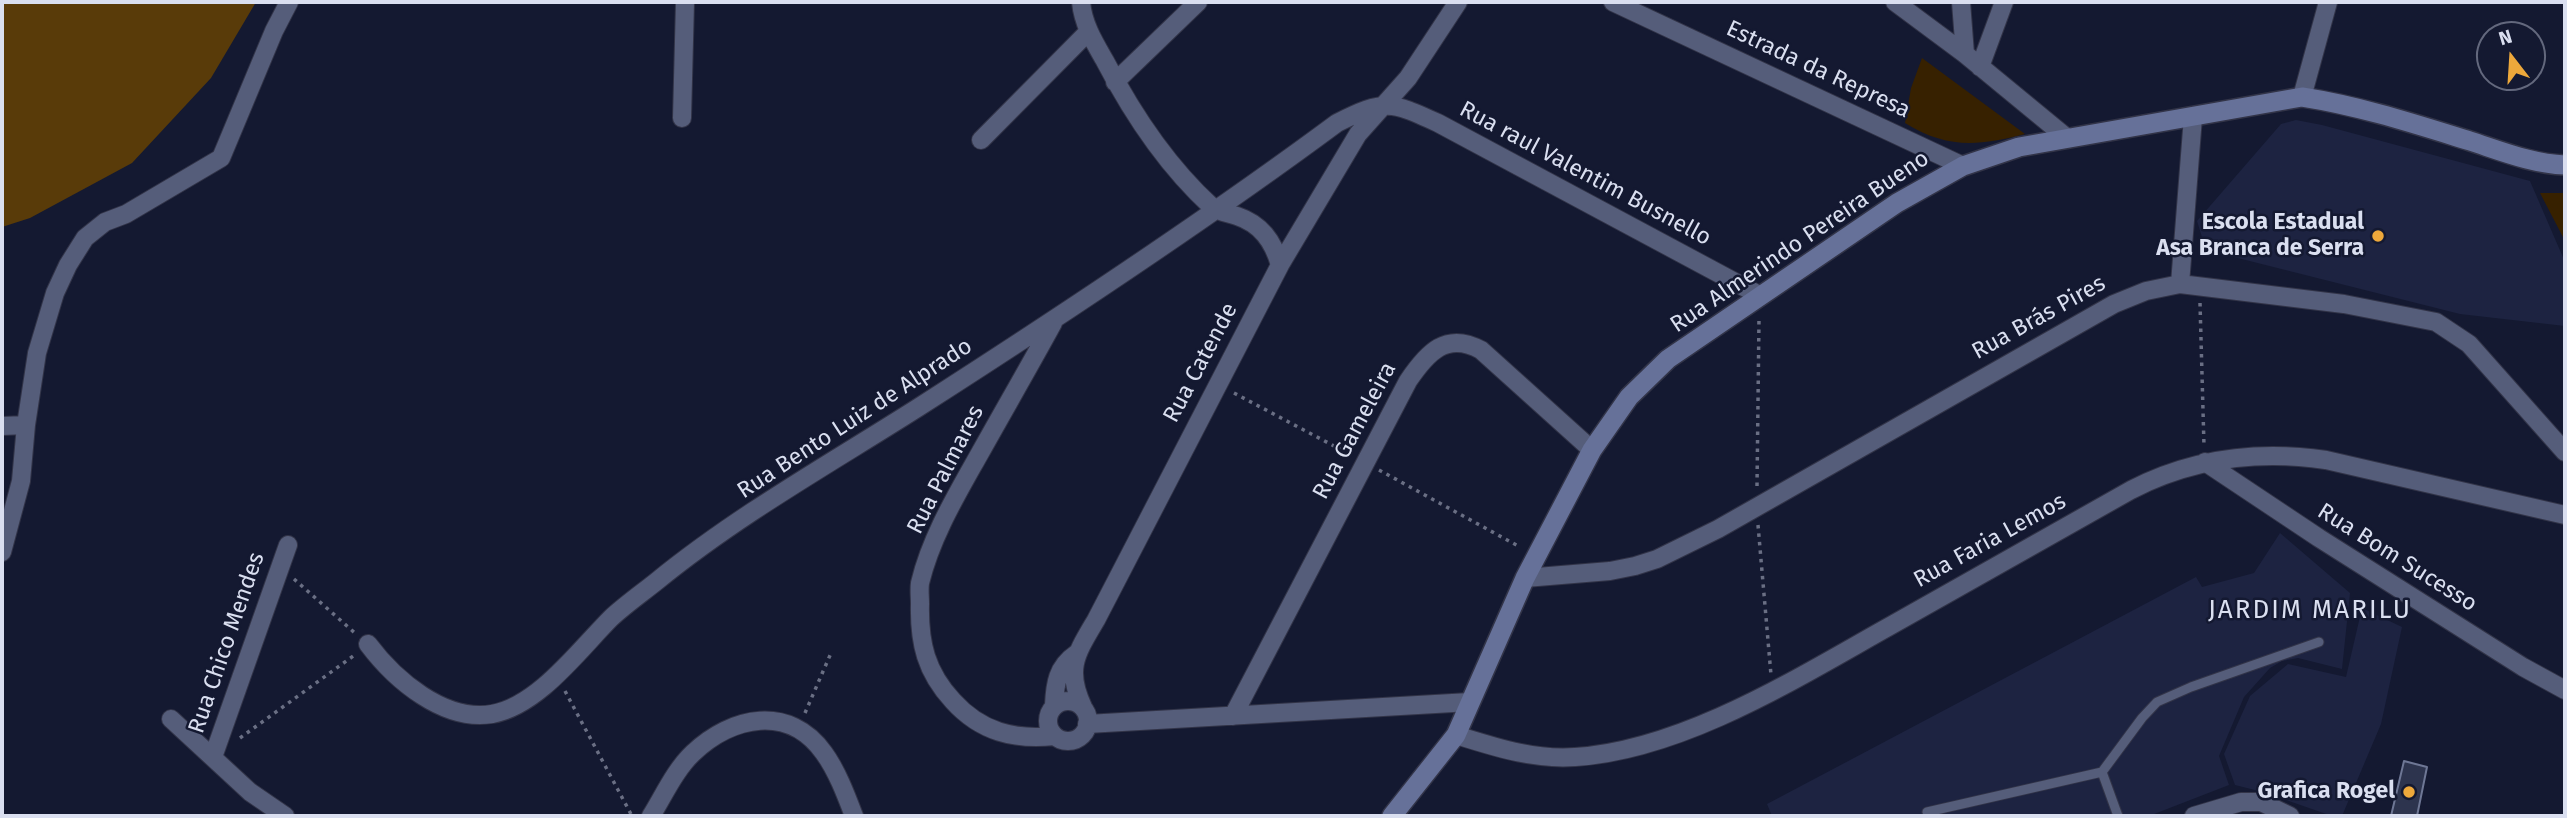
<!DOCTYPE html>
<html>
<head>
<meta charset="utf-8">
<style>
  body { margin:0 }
  #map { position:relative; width:2567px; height:818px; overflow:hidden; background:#141931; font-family:"Fira Sans",sans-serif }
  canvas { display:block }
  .frame { position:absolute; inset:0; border:4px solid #dadff0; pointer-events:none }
  .north { position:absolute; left:2476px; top:21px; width:70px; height:70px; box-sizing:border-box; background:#141931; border:2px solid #63687d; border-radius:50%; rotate:343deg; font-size:19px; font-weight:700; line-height:28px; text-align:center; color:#dadff0 }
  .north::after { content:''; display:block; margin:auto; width:24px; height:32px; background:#eda83b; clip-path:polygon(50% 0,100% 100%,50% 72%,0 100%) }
</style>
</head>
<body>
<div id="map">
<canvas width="2567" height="818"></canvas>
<div class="frame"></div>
<div class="north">N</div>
</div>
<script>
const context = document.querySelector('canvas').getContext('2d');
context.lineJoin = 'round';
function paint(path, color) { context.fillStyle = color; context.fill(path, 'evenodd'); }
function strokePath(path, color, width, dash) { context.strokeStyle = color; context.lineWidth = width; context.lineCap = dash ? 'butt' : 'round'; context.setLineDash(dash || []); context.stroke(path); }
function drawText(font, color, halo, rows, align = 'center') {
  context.font = font + ' "Fira Sans",sans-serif'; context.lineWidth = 5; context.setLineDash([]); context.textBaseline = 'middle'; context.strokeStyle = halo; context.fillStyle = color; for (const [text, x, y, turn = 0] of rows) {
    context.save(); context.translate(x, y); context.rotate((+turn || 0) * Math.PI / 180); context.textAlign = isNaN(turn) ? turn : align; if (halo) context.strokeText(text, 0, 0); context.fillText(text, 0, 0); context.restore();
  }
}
paint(new Path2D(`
  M2296 120 2322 125 2530 181 2565 262V326L2460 314 2206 250 2197 221 2281 124Z
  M2280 533 2350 593 2342 669 2298 658 2282 661 2270 668 2244 697 2219 756 2229 785 2149 816H1772L1767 804 2196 577 2202 587 2254 573Z
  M2362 608 2402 627 2381 724 2342 816H2332L2263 792 2235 785 2224 754 2250 696 2288 664 2346 677Z`), '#1d2341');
paint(new Path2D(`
  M1922 58 2025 134C1978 146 1947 149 1905 123L1911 88Z
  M2540 193H2565V241Z`), '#372100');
paint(new Path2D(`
  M2 2H256L211 78 132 163 30 218 2 227Z`), '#593b09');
const building = new Path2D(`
  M2404 761 2427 767 2417 816H2391Z`);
paint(building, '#2d344e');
strokePath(building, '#6e7795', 2);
const service = new Path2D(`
  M2102 772 2118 816
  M1927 812 2102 772 2142 718 2157 702 2191 687 2319 642`);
const minor = new Path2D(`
  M1081 2C1083 24 1094 42 1105 61 1133 115 1166 165 1212 207 1219 212 1228 213 1237 216 1261 224 1273 241 1280 265
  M1613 2 1963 166
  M1895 2 1965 54 2067 138
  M1961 2 1965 54
  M1980 67 2004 2
  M1115 82 1198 2
  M2302 97 2328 2
  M682 118 685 2
  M981 140 1089 31
  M2180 284 2193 117
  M1053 323C1029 367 1004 410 980 453 957 494 931 537 920 583 919 590 920 597 920 604 919 643 926 672 953 701 981 732 1014 740 1054 736
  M2 426 26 425
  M2205 462 2319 538 2523 667 2565 690
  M2 552 21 481 26 425 37 353 55 293 68 265 85 238 105 222 126 214 221 158 274 31 289 2
  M1525 578 1610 571 1635 566 1657 559 1718 529 2114 304 2146 291 2180 284 2344 304 2436 322 2469 344 2565 452
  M368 644C395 680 444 722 492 714 538 706 579 650 611 618 625 605 642 593 657 581 738 515 831 463 919 407 1061 316 1202 223 1337 123 1385 99 1390 101 1438 123L1759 295
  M1048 721a20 20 0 1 1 40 0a20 20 0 1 1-40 0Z
  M1054 705C1055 684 1057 667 1076 654
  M1083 707C1065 669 1076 654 1096 620L1280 265 1358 134 1408 78 1458 2
  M1233 716 1408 381C1427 353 1446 331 1481 350L1592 450
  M171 719 250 792 285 816
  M1087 724 1470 702
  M1456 735C1495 747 1533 760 1575 757 1683 750 1797 678 1890 626 1971 581 2051 535 2131 490 2193 458 2257 450 2326 460L2565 515
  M213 757 288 545
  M651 816C664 795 675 770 693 753 732 716 789 704 824 753 837 771 846 795 854 816
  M2194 816 2241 802H2261L2290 816`);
const secondary = new Path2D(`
  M1392 816 1456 735 1525 578 1592 450 1629 397 1668 359 1897 203 1963 166 2019 147 2302 97C2360 106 2415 124 2470 141 2501 151 2533 164 2565 165`);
strokePath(service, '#323448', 11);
strokePath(minor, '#323448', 20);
strokePath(secondary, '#323448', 22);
strokePath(new Path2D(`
  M2200 303 2204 446
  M1234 393 1351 455
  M1379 470 1520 547
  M1757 486 1759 319
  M1758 525 1771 675
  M294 579 356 634
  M565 691 632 816
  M805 713 831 653
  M240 738 356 654`), '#6a6f84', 3.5, [3.5, 5]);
strokePath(service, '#555d7a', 9);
strokePath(minor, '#555d7a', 18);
strokePath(secondary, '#667199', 19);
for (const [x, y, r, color] of [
  [2378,236,7,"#eda83b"],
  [2409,792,7,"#eda83b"]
]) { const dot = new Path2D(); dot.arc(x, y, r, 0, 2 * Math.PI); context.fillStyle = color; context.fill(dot); strokePath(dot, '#141931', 2.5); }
drawText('23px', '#dadff0', '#141931', [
  ["Estrada da Represa",1818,70,25],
  ["Rua raul Valentim Busnello",1585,174,28],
  ["Rua Almerindo Pereira Bueno",1800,242,-34],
  ["Rua Brás Pires",2039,318,-29],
  ["Rua Catende",1201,363,-62],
  ["Rua Bento Luiz de Alprado",855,419,-33],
  ["Rua Gameleira",1355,431,-62],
  ["Rua Palmares",946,470,-63],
  ["Rua Faria Lemos",1990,541,-29],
  ["Rua Bom Sucesso",2397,558,32],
  ["Rua Chico Mendes",227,643,-71]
]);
drawText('bold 23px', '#dadff0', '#141931', [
  ["Escola Estadual",2364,223],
  ["Asa Branca de Serra",2364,249],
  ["Grafica Rogel",2395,792]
], 'right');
context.letterSpacing = '2px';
drawText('26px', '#dadff0', '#141931', [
  ["JARDIM MARILU",2310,611]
]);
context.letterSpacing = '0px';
</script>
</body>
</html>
